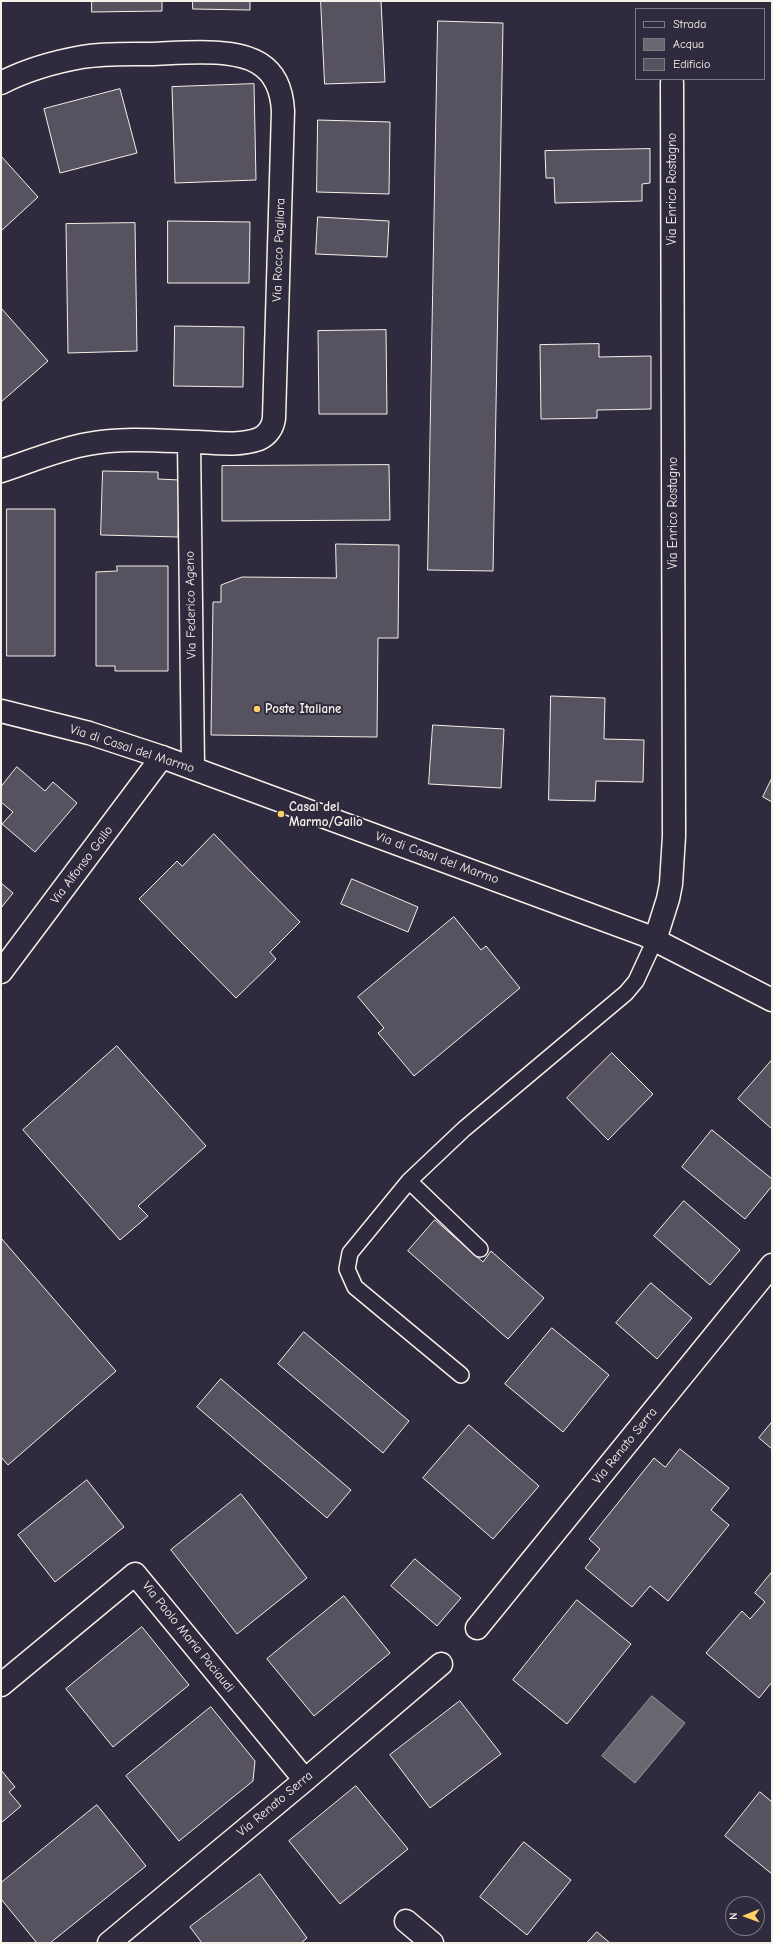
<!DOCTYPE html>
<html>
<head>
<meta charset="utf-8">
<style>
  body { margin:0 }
  #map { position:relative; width:773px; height:1944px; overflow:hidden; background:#2f2a3d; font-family:"Comic Neue",sans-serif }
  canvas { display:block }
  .frame { position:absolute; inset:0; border:2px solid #f4f1e8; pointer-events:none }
  .legend { position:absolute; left:635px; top:8px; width:130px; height:72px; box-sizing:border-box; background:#2f2a3d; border:1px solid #7e7a81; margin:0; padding:5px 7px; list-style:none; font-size:12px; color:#f4f1e8 }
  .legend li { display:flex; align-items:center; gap:8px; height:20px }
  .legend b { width:20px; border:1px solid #7e7a81 }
  .north { position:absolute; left:725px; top:1896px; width:40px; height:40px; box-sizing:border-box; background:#2f2a3d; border:1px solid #7e7a81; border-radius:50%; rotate:269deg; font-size:11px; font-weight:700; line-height:16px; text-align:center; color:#f4f1e8 }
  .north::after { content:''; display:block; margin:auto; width:14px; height:18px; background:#ffd166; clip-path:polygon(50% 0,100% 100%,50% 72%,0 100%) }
</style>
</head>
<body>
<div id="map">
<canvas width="773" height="1944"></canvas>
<div class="frame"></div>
<ul class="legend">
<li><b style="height:5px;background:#2f2a3d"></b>Strada</li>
<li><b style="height:11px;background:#6a6670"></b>Acqua</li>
<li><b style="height:11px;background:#56525f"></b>Edificio</li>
</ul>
<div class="north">N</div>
</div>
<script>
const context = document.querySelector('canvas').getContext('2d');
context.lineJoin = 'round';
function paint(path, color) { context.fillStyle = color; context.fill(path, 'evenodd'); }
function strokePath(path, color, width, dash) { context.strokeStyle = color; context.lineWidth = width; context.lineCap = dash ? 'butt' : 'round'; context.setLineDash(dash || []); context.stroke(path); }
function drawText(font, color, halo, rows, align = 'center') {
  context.font = font + ' "Comic Neue",sans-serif'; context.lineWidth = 4; context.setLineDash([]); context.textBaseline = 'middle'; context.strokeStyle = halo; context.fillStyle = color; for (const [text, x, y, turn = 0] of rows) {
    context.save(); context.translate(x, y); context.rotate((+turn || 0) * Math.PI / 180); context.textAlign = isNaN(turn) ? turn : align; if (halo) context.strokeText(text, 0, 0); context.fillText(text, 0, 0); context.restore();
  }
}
const water = new Path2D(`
  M652 1696 685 1723 635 1783 602 1756Z`);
paint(water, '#6a6670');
strokePath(water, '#a19ea0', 1);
const building = new Path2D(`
  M92 1H162V11L92 12Z
  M193 1H250V10L193 9Z
  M321 1H381L385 82 325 84Z
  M438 21 503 23 493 571 428 570Z
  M254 84 256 180 175 183 172 87Z
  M120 89 137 153 60 173 44 109Z
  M318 120 390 122 389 194 317 192Z
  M650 149V183L642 184V201L555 203 554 178H546L545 151Z
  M1 156 38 197 1 231Z
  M318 217 389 221 387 257 316 254Z
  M168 221 250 222 249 283H168Z
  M135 223 137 351 68 353 66 224Z
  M1 308 48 361 1 402Z
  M175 326 244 327 243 387 174 386Z
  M386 330 387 414H319L318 331Z
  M599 344V357L651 356V409L597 410V418L541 419 540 345Z
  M389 465 390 520 222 521V466Z
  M103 471 158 472V479L180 480 178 537 101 535Z
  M7 509H55V656H7Z
  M336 544 399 545 398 638H378L377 737 211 735 213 602H221V585L242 577 336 578Z
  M117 566H168V671H115V666H96V572L117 571Z
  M551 696 605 698 604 739 644 740 643 782 596 781 595 801 549 800Z
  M433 725 504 729 501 788 429 784Z
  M17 767 45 791 53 782 77 803 35 852 2 824 13 812 1 802V787Z
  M772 778V802L763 797Z
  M214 834 300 922 270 952 276 959 236 998 139 899 177 861 182 866Z
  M352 879 418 907 408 932 341 904Z
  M1 883 13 893 1 908Z
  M454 917 481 950 486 946 520 988 414 1076 378 1033 384 1028 358 997Z
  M117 1046 206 1146 138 1206 148 1216 120 1240 23 1130Z
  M612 1053 653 1094 608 1140 567 1098Z
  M772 1060V1129L738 1099Z
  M712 1130 772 1179V1186L745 1219 682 1167Z
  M684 1201 740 1250 710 1285 654 1236Z
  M435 1220 483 1262 491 1251 544 1298 508 1339 408 1251Z
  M1 1238 116 1371 8 1465 1 1457Z
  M651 1283 692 1318 657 1359 616 1323Z
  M552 1328 609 1375 563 1432 505 1384Z
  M304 1332 409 1421 383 1453 278 1364Z
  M221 1379 351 1490 327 1518 197 1407Z
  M772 1422V1449L759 1438Z
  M469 1425 539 1486 493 1539 423 1478Z
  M680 1449 729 1488 711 1510 729 1525 668 1601 650 1586 632 1607 585 1568 600 1549 589 1539 654 1458 665 1467Z
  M87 1480 124 1527 55 1582 18 1535Z
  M241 1494 307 1578 237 1634 171 1550Z
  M415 1559 461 1598 437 1626 391 1586Z
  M772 1572V1682L759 1698 706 1653 742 1611 750 1619 765 1602 755 1593Z
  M344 1596 390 1653 314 1716 267 1659Z
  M577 1600 631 1644 567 1724 513 1680Z
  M142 1627 189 1685 113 1747 66 1689Z
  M460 1701 501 1754 430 1808 390 1755Z
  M211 1707 255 1761 253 1781 179 1841 126 1776Z
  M1 1770 15 1787 9 1792 21 1806 1 1823Z
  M356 1786 408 1849 340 1904 289 1841Z
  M760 1792 772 1802V1874L725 1836Z
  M97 1805 146 1866 50 1943H37L1 1899V1883Z
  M524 1842 571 1880 527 1935 480 1897Z
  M260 1874 307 1938 301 1943H202L190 1927Z
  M597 1932 610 1943H587Z`);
paint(building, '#56525f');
strokePath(building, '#f4f1e8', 1);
const service = new Path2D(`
  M409 1181 480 1249
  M461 1375 355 1287 347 1269 350 1253 409 1181 464 1129 626 993 636 981 655 940`);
const minor = new Path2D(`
  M1 83C26 70 54 62 82 57 105 53 129 54 152 54 182 53 234 47 260 64 276 74 282 93 283 111L274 418C273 427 268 435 259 439 240 446 218 443 198 442 163 441 124 437 88 444 59 449 29 462 1 471
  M189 442 193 768
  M655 940 668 899 671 884 674 836 672 83
  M1 972 162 757
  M477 1628 772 1265
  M1 1685 135 1574 305 1780
  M406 1921 432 1943
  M109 1943 305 1780 441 1664`);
const secondary = new Path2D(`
  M1 711 89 733 162 757 645 935 772 1000`);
strokePath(service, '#f4f1e8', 18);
strokePath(minor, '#f4f1e8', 25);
strokePath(secondary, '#f4f1e8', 25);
strokePath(service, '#2f2a3d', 15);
strokePath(minor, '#2f2a3d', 22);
strokePath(secondary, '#2f2a3d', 22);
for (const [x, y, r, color] of [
  [257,709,4,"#ffd166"],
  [281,814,4,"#ffd166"]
]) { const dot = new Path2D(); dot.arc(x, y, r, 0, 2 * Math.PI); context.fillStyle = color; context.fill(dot); strokePath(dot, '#2f2a3d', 1.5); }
drawText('13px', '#f4f1e8', '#2f2a3d', [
  ["Via Enrico Rostagno",672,189,-90],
  ["Via Rocco Pagliara",279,250,-88],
  ["Via Enrico Rostagno",673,513,-90],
  ["Via Federico Ageno",191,605,-91],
  ["Via di Casal del Marmo",132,749,18],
  ["Via di Casal del Marmo",437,858,20],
  ["Via Alfonso Gallo",82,865,-53],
  ["Via Renato Serra",625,1446,-51],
  ["Via Paolo Maria Paciaudi",188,1637,51],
  ["Via Renato Serra",275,1804,-40]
]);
drawText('bold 13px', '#f4f1e8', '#2f2a3d', [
  ["Poste Italiane",265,709],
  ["Casal del",289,807],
  ["Marmo/Gallo",289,822]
], 'left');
</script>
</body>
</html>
